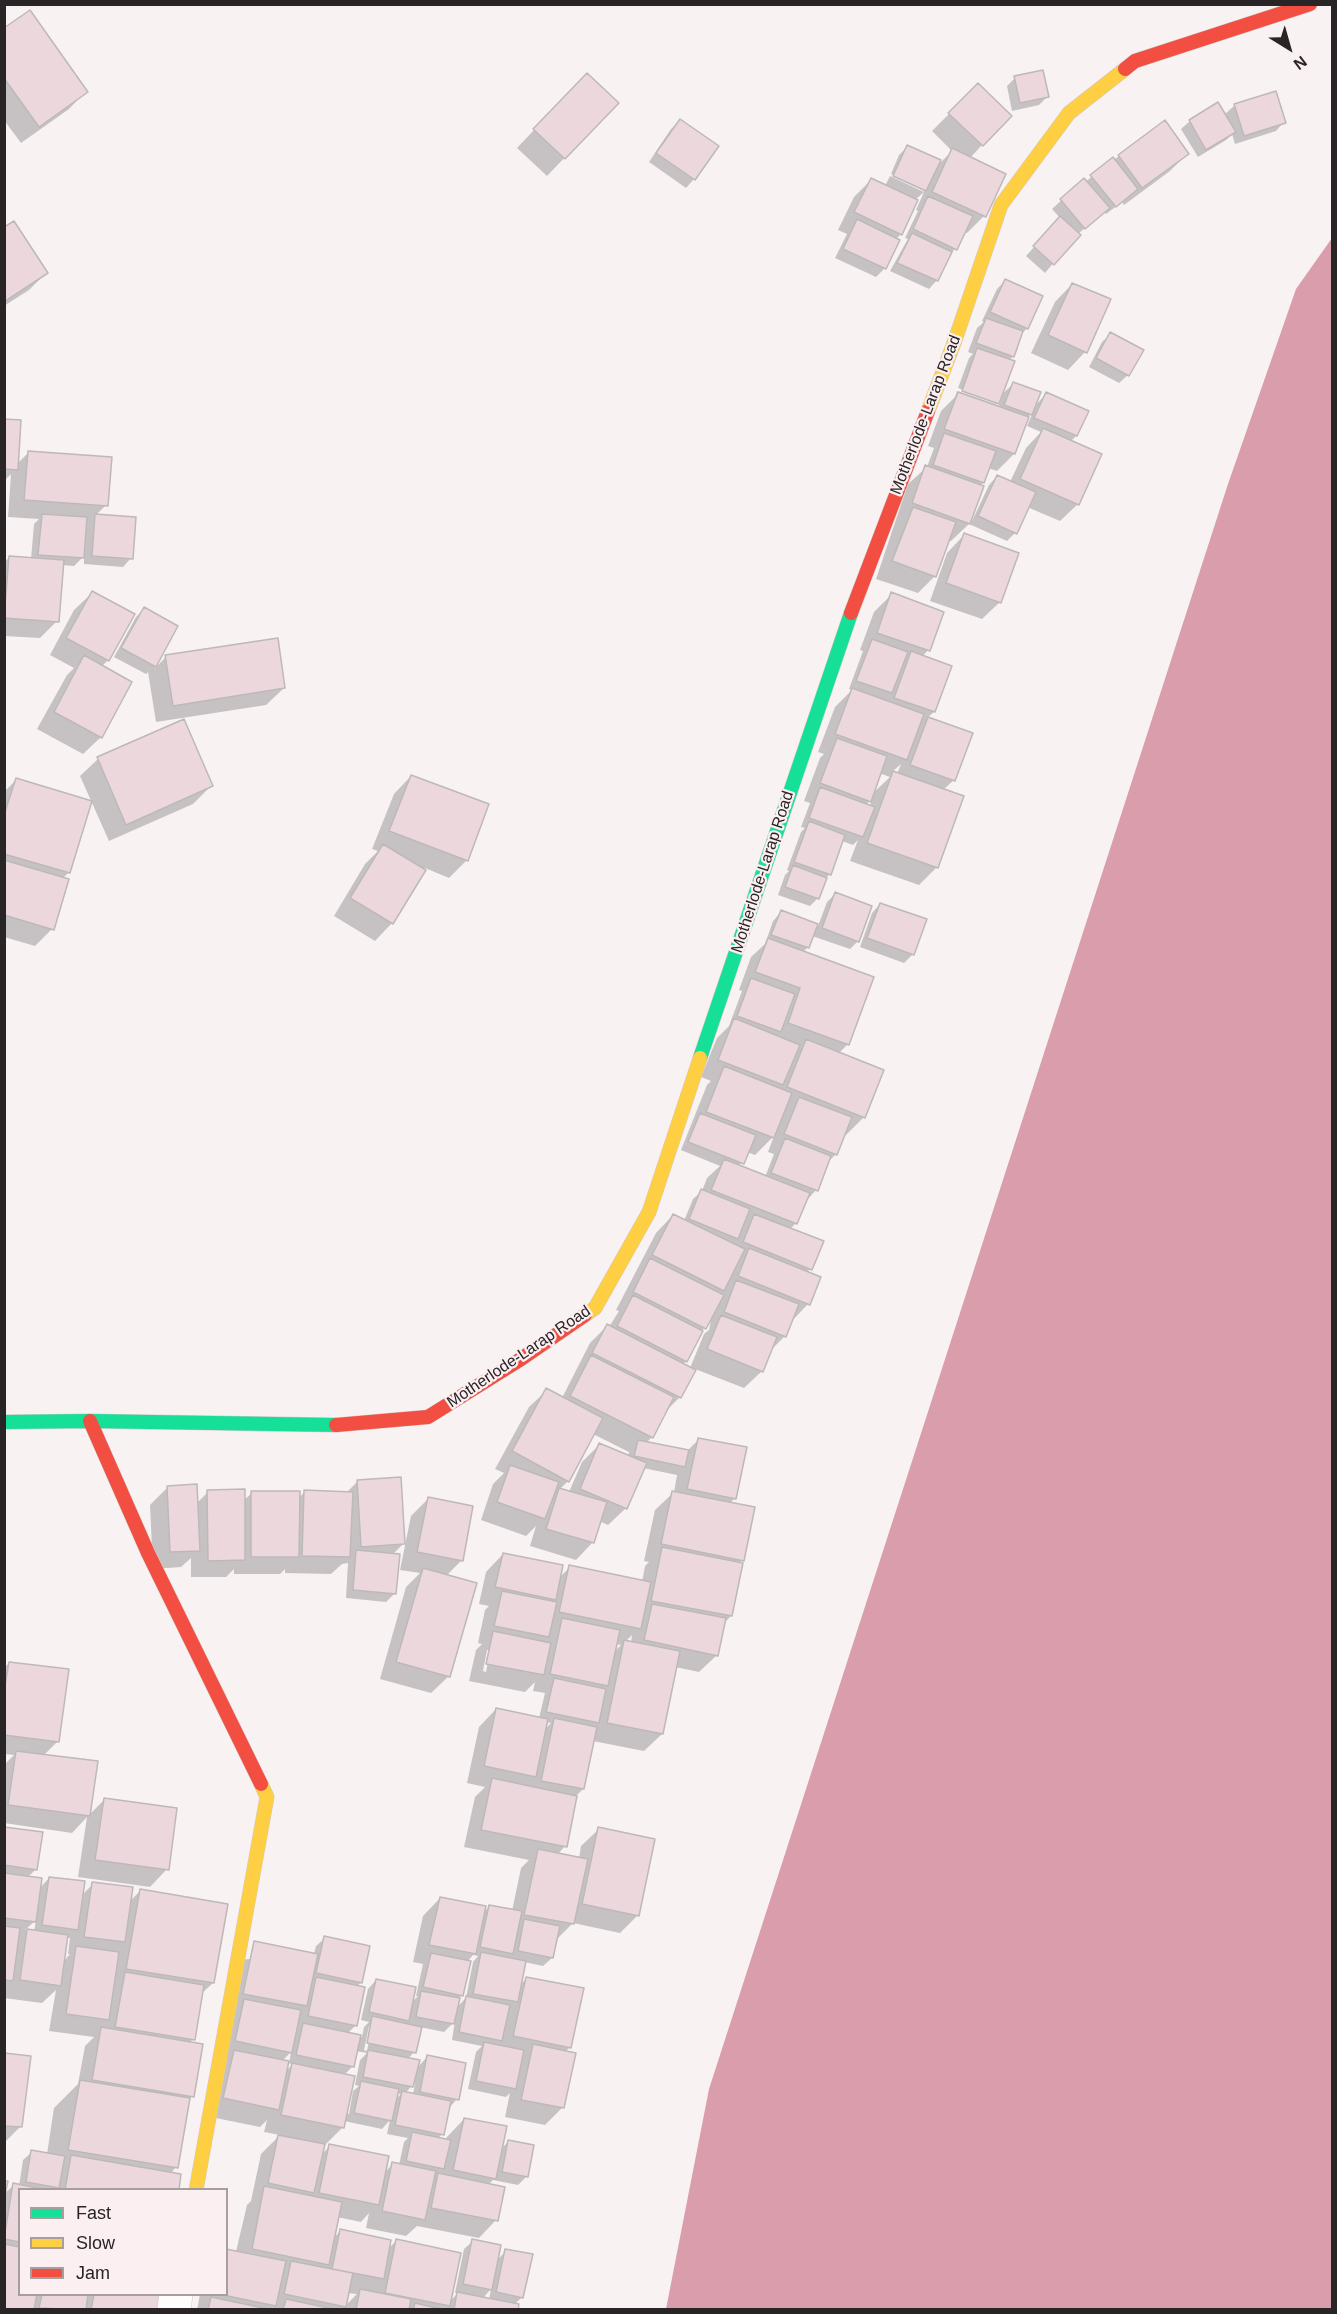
<!DOCTYPE html>
<html>
<head>
<meta charset="utf-8">
<style>
  body { margin:0 }
  #map { position:relative; width:1337px; height:2314px; overflow:hidden; background:#f8f2f3; font-family:Arial,sans-serif }
  canvas { display:block }
  .frame { position:absolute; inset:0; border:6px solid #292425; pointer-events:none }
  .legend { position:absolute; left:18px; top:2188px; width:210px; height:108px; box-sizing:border-box; background:#fbeff1; border:2px solid #a79e9f; margin:0; padding:8px 10px; list-style:none; font-size:18px; color:#292425 }
  .legend li { display:flex; align-items:center; gap:12px; height:30px }
  .legend b { width:30px; border:2px solid #a79e9f }
  .north { position:absolute; left:1259px; top:18px; width:60px; height:60px; -webkit-text-stroke:4px #fbeff1; paint-order:stroke; rotate:143deg; font-size:16px; font-weight:700; line-height:24px; text-align:center; color:#292425 }
  .north::after { content:''; display:block; margin:auto; width:21px; height:27px; background:#292425; clip-path:polygon(50% 0,100% 100%,50% 72%,0 100%) }
</style>
</head>
<body>
<div id="map">
<canvas width="1337" height="2314"></canvas>
<div class="frame"></div>
<ul class="legend">
<li><b style="height:8px;background:#16e098"></b>Fast</li>
<li><b style="height:8px;background:#ffcf43"></b>Slow</li>
<li><b style="height:8px;background:#f24e42"></b>Jam</li>
</ul>
<div class="north">N</div>
</div>
<script>
const context = document.querySelector('canvas').getContext('2d');
context.lineJoin = 'round';
function paint(path, color) { context.fillStyle = color; context.fill(path, 'evenodd'); }
function strokePath(path, color, width, dash) { context.strokeStyle = color; context.lineWidth = width; context.lineCap = dash ? 'butt' : 'round'; context.setLineDash(dash || []); context.stroke(path); }
function drawText(font, color, halo, rows, align = 'center') {
  context.font = font + ' Arial,sans-serif'; context.lineWidth = 4.5; context.setLineDash([]); context.textBaseline = 'middle'; context.strokeStyle = halo; context.fillStyle = color; for (const [text, x, y, turn = 0] of rows) {
    context.save(); context.translate(x, y); context.rotate((+turn || 0) * Math.PI / 180); context.textAlign = isNaN(turn) ? turn : align; if (halo) context.strokeText(text, 0, 0); context.fillText(text, 0, 0); context.restore();
  }
}
paint(new Path2D(`
  M1332 238V2309H666L709 2089 1228 484 1296 289Z`), '#d99dab');
paint(new Path2D(`
  M4 30 86 91 69 109 21 143 4 120Z
  M1015 78 1047 97 1039 105 1012 111 1007 86Z
  M978 85 982 145 970 158 984 216 967 233 964 232 937 280 929 289 890 271 908 239 905 238 918 211 916 210 924 192 915 200 901 234 896 239 885 268 876 277 835 258 847 234 838 230 854 197 871 180 885 186 890 176 924 192V188L891 174 899 155 908 146 941 162 952 151 932 131Z
  M570 92 617 103 547 176 517 148Z
  M1235 105 1284 122 1276 131 1235 144 1232 134 1226 140 1198 157 1181 129 1190 121 1224 115Z
  M680 121 694 179 686 188 649 162 671 129Z
  M1187 154 1170 171 1124 205 1122 202 1106 214 1104 211 1078 234 1045 273 1026 256 1060 218 1052 209 1083 180 1085 182 1119 156Z
  M4 229 46 273 29 290 4 306Z
  M1005 281 1041 297 1027 328 1021 335 1013 356 1009 361 999 397 1013 384 1034 407 1046 394 1076 436 1070 442 1078 504 1060 521 1027 507 1015 533 1007 541 969 524 951 541 948 540 935 576 918 593 876 579 908 484 927 467 934 448 928 446 941 411 955 397 957 391 995 404V401L958 388 969 358 973 354 968 352 977 328 984 322 982 321 997 289ZM1002 398 998 408 994 406ZM1033 412 1027 426 1041 432 1026 448 1010 482 997 476 989 485 972 521 970 520 979 486 983 483 988 468 997 471 1014 454 1027 418Z
  M1072 284 1085 352 1068 370 1031 353 1055 302Z
  M1111 334 1128 375 1119 383 1089 367 1102 342Z
  M4 421 16 465 29 452 106 505 96 515 131 558 123 567 84 564V556L74 566 62 565 57 621 40 638 4 636V562L10 557 31 559 34 524 39 519 8 517 11 474 4 481Z
  M964 535 1000 602 982 619 930 601 947 553Z
  M92 593 108 660 101 667V737L83 754 37 729 67 675 74 668 50 655 74 610Z
  M892 594 928 650 922 657 934 712 927 718 971 734 954 780 943 790 937 867 919 885 850 861 858 840 853 845 842 841 829 875 826 878 818 898 810 906 778 895 785 875 789 871 787 870 801 832 805 828 801 827 810 803 804 801 820 758 824 754 818 752 835 707 852 690 849 689 863 651 860 650 874 612ZM901 764 897 774 892 772ZM879 773 890 777 872 794ZM873 797 870 806 866 805Z
  M144 609 176 626 154 669 166 657 284 688 266 705 156 722 148 672 146 674 114 657 136 617Z
  M183 721 211 786 193 804 109 841 80 776 98 759Z
  M411 776 467 860 449 878 425 868 392 923 375 941 334 916 365 864 378 851 372 849 394 794Z
  M16 780 69 872 62 879 52 929 35 946 4 937V792Z
  M835 894 858 941 850 949 812 936 808 947 803 952 848 1044 838 1054 882 1071 863 1118 846 1135 844 1134 836 1154 828 1162 816 1190 808 1199 806 1198 796 1223 790 1229 810 1269 807 1272 819 1277 808 1304 790 1323 785 1336 770 1351 762 1371 744 1388 695 1369 680 1397 663 1414 652 1437 646 1443 687 1451 699 1439 735 1498 729 1504 742 1560 739 1563 731 1616 724 1623 717 1655 699 1672 675 1667 662 1734 644 1751 593 1741 583 1789 576 1796 565 1846 558 1854 579 1859 581 1846 599 1829 638 1915 620 1933 573 1923 555 1941 552 1958 543 1966 524 1962 519 1986 527 1978 570 2047 565 2052 563 2107 545 2125 505 2117 510 2093 506 2097 468 2089 476 2052 482 2046 452 2040 455 2021 444 2032 420 2027 414 2052 408 2059 417 2068 427 2057 457 2099 449 2108 442 2134 438 2139 446 2140 447 2137 464 2119 500 2150 509 2141 527 2176 518 2185 493 2180 488 2185 496 2220 479 2238 417 2226 406 2236 366 2228 369 2213 361 2222 337 2217 333 2238 341 2231 388 2249 396 2241 449 2302 458 2293H455L464 2249 473 2241 497 2260 506 2251 522 2297 514 2305 516 2310H197L200 2294H226L247 2205 251 2201 261 2154 280 2135 264 2132 267 2120 260 2127 206 2116 237 1960 314 1954 316 1946 325 1938 361 1982 357 1987 356 2025 347 2034 362 2037 364 2027 369 2022 361 2020 368 1989 376 1980 411 2003 418 1996H416L423 1964 413 1962 423 1916 440 1898 483 1913 490 1906 512 1911 521 1868 529 1860 464 1847 475 1797 485 1787 467 1783 479 1727 496 1709 539 1718 545 1693 533 1691 535 1682 525 1692 469 1681 476 1650 482 1644 478 1643 485 1610 489 1606 479 1604 486 1572 503 1554 559 1578 570 1567 642 1582 645 1566 649 1562 644 1561 655 1510 674 1492 677 1475 643 1468 626 1508 608 1525 599 1521 593 1542 576 1560 530 1546 536 1526 526 1536 481 1520 493 1484 504 1473 495 1469 529 1407 547 1390 562 1398 590 1343 607 1326 609 1327 619 1311 616 1310 656 1233 673 1215 684 1221 693 1199 702 1191 707 1178 720 1166 681 1150 707 1085 711 1081 701 1077 717 1038 729 1026 742 991 739 990 751 957 765 944 773 921 781 912 818 926 827 902ZM774 1136 768 1152 774 1154 765 1177 739 1166 747 1152 755 1155ZM709 1319 711 1320 709 1330 704 1334 690 1368 683 1365ZM593 1434 629 1452 628 1457 599 1445 582 1462 569 1492 559 1490 568 1481ZM632 1635 631 1643 626 1641ZM615 1644 621 1645 614 1652ZM487 1650H490L486 1672 483 1671ZM546 1722 551 1723 544 1730ZM473 1955 478 1956 473 1962 466 1998 456 2008 458 1999 462 1995 467 1962ZM369 2026H372L367 2051 364 2050ZM356 2051 367 2053 360 2060 355 2085 359 2086 353 2091 349 2114 346 2113 344 2075 353 2066ZM291 2052 289 2063 282 2061ZM287 2063 293 2064 285 2072ZM415 2083 413 2095 405 2093ZM396 2093 401 2094 394 2101ZM390 2120 387 2134 408 2138 404 2142 399 2165 393 2164 385 2172 330 2146 321 2155 323 2144 325 2145 343 2127 344 2121 382 2129ZM491 2289 489 2300 482 2299ZM347 2293 357 2294 344 2307Z
  M880 904 913 954 904 963 860 947 872 913Z
  M358 1481 403 1544 392 1555 395 1593 386 1602 346 1598 348 1563 342 1564 331 1574 285 1573V1569L280 1574H234V1569L226 1577H191V1558L181 1567 153 1569 150 1505 168 1487 196 1504 208 1492 243 1501 252 1493 298 1498 305 1492 346 1493Z
  M428 1499 462 1560 446 1576 449 1676 431 1693 380 1679 406 1587 420 1573 400 1570 411 1516Z
  M9 1663 57 1742 43 1756 89 1815 105 1799 167 1869 150 1887 78 1877 87 1817 72 1833 4 1823V1765L14 1755 4 1754V1668Z
  M4 1829 36 1869 27 1878 39 1889 49 1878 82 1895 93 1884 129 1902 140 1891 213 1983 201 1994 193 2039 189 2043 192 2096 188 2101 176 2167 170 2174 177 2190H20V2294H161L158 2310H4V2194L14 2185 19 2186 23 2160 32 2152 47 2154 54 2108 78 2084 85 2046 94 2037 49 2031 56 1990 42 2003 4 1998ZM36 1920 34 1932 25 1930ZM66 1938H70L68 1954H70L63 1962Z
  M4 2055 20 2127 4 2143Z`), '#0003');
const building = new Path2D(`
  M30 10 88 92 39 127 4 78V28Z
  M1043 70 1049 97 1020 103 1014 76Z
  M587 73 619 103 565 159 533 129Z
  M978 83 1012 116 983 146 948 113Z
  M1276 91 1286 123 1244 136 1234 104Z
  M1218 102 1236 132 1206 150 1189 120Z
  M680 119 719 146 695 180 656 153Z
  M1165 120 1189 154 1142 188 1118 155Z
  M907 145 941 160 926 191 893 176Z
  M952 148 1006 174 986 217 932 192Z
  M1113 157 1138 189 1116 207 1090 175Z
  M871 178 918 200 902 235 854 212Z
  M1084 178 1110 208 1085 229 1060 199Z
  M928 196 973 216 957 250 913 229Z
  M1060 216 1081 235 1054 265 1033 246Z
  M857 219 900 240 886 269 843 249Z
  M14 221 48 273 4 302V227Z
  M912 233 952 252 938 281 897 263Z
  M1005 279 1043 296 1028 329 990 312Z
  M1072 283 1111 299 1087 353 1048 335Z
  M986 318 1023 331 1014 357 976 343Z
  M1110 332 1144 350 1129 376 1096 358Z
  M977 348 1015 361 999 404 962 391Z
  M1013 382 1041 392 1032 415 1004 405Z
  M958 392 1029 417 1015 454 944 429Z
  M1046 392 1089 411 1077 436 1034 418Z
  M4 419 21 420 18 470 4 469Z
  M1043 428 1102 454 1079 505 1020 479Z
  M944 433 996 451 984 483 933 465Z
  M28 451 112 457 108 506 24 500Z
  M925 465 984 486 970 524 912 503Z
  M997 475 1036 492 1017 534 978 516Z
  M913 507 956 522 936 577 892 561Z
  M42 514 87 517 84 558 38 555Z
  M95 514 136 517 133 559 92 556Z
  M964 533 1019 553 1001 603 946 583Z
  M9 556 64 560 59 622 4 618Z
  M92 591 135 614 109 661 66 638Z
  M891 592 944 612 930 651 877 633Z
  M144 607 178 626 156 667 121 648Z
  M278 638 285 688 173 706 165 655Z
  M872 639 908 652 892 693 856 681Z
  M911 651 952 666 935 712 894 698Z
  M84 655 132 682 102 738 54 712Z
  M852 688 924 714 907 760 835 734Z
  M928 717 973 733 955 781 910 765Z
  M184 719 213 786 126 825 97 757Z
  M837 738 887 756 871 802 820 783Z
  M893 771 964 796 938 868 867 843Z
  M411 775 489 804 468 861 389 831Z
  M16 778 92 801 70 873 4 854V815Z
  M820 787 875 807 863 837 809 818Z
  M809 821 845 835 831 875 794 862Z
  M383 844 426 870 393 924 350 898Z
  M4 860 69 879 54 930 4 915Z
  M793 865 827 878 819 899 785 887Z
  M835 892 872 906 859 942 822 928Z
  M880 903 927 919 914 955 867 938Z
  M781 910 818 924 809 948 771 935Z
  M768 938 874 977 849 1045 788 1023 800 988 755 972Z
  M751 978 795 994 781 1032 737 1016Z
  M734 1018 800 1045 783 1085 718 1060Z
  M806 1039 884 1070 865 1118 787 1087Z
  M724 1066 792 1093 774 1138 706 1112Z
  M799 1097 852 1117 837 1155 784 1134Z
  M700 1113 756 1135 744 1164 688 1142Z
  M785 1138 831 1156 818 1191 771 1173Z
  M724 1159 810 1193 797 1224 711 1190Z
  M701 1189 750 1209 738 1239 689 1219Z
  M673 1214 745 1249 724 1291 652 1255Z
  M754 1214 824 1241 812 1270 743 1242Z
  M749 1248 821 1277 810 1305 738 1276Z
  M650 1258 724 1295 706 1329 633 1292Z
  M736 1280 799 1304 786 1337 724 1312Z
  M633 1295 703 1331 687 1362 617 1326Z
  M721 1315 777 1337 763 1372 707 1349Z
  M607 1324 696 1370 681 1398 592 1353Z
  M591 1355 674 1397 653 1438 570 1396Z
  M546 1388 603 1418 569 1482 512 1451Z
  M698 1438 747 1447 736 1499 687 1489Z
  M638 1440 689 1450 685 1467 634 1456Z
  M599 1443 647 1463 627 1509 580 1489Z
  M510 1465 559 1482 545 1519 497 1502Z
  M401 1477 405 1544 361 1547 357 1480Z
  M197 1484 200 1551 170 1552 167 1486Z
  M559 1488 607 1502 594 1543 546 1529Z
  M245 1489V1560L208 1561 207 1490Z
  M304 1490 353 1492 350 1557 302 1556Z
  M251 1491H300L299 1557H251Z
  M672 1491 755 1507 744 1561 661 1544Z
  M428 1497 473 1506 463 1561 417 1552Z
  M662 1547 743 1563 732 1616 651 1601Z
  M356 1550 400 1554 396 1594 353 1590Z
  M503 1553 563 1565 556 1600 495 1587Z
  M569 1565 651 1582 641 1629 559 1612Z
  M423 1568 477 1583 450 1677 396 1662Z
  M502 1591 557 1602 549 1637 494 1626Z
  M652 1604 726 1618 718 1656 644 1640Z
  M562 1618 620 1630 608 1686 550 1674Z
  M493 1631 551 1643 544 1675 486 1664Z
  M624 1640 680 1651 663 1734 607 1723Z
  M9 1662 69 1669 59 1742 4 1735V1692Z
  M554 1678 606 1689 599 1723 546 1712Z
  M496 1708 548 1719 536 1777 484 1766Z
  M554 1718 597 1727 584 1789 541 1781Z
  M16 1751 98 1761 90 1816 8 1805Z
  M492 1778 577 1796 567 1847 481 1830Z
  M104 1798 177 1808 169 1870 95 1860Z
  M4 1827 43 1832 37 1870 4 1865Z
  M598 1827 655 1839 639 1916 582 1904Z
  M538 1849 588 1859 574 1924 524 1915Z
  M4 1873 42 1878 36 1922 4 1918Z
  M49 1877 85 1881 78 1930 42 1925Z
  M92 1882 133 1887 125 1942 84 1937Z
  M140 1889 228 1904 214 1983 126 1969Z
  M440 1897 486 1906 476 1954 429 1945Z
  M489 1905 522 1911 513 1954 480 1947Z
  M524 1919 560 1926 553 1958 518 1951Z
  M4 1926 20 1928 13 1981 4 1980Z
  M27 1929 68 1935 61 1986 20 1980Z
  M324 1936 370 1946 362 1983 316 1973Z
  M254 1941 318 1954 307 2006 243 1994Z
  M76 1946 119 1952 109 2020 66 2014Z
  M481 1952 526 1961 518 2002 473 1994Z
  M431 1953 471 1961 463 1996 423 1987Z
  M125 1972 204 1985 195 2040 115 2027Z
  M316 1977 365 1987 357 2026 308 2016Z
  M526 1977 584 1988 571 2048 513 2036Z
  M376 1979 416 1987 409 2021 369 2012Z
  M421 1991 460 1998 454 2024 416 2017Z
  M466 1996 510 2005 502 2041 459 2032Z
  M244 1999 301 2010 292 2053 235 2041Z
  M372 2016 422 2027 416 2053 367 2043Z
  M303 2023 361 2035 354 2067 296 2055Z
  M101 2027 203 2044 194 2097 92 2080Z
  M484 2042 524 2050 516 2089 476 2081Z
  M533 2044 576 2053 564 2108 521 2100Z
  M234 2050 289 2061 279 2110 223 2098Z
  M368 2050 420 2060 413 2087 363 2077Z
  M4 2053 31 2056 22 2127 4 2126Z
  M427 2055 466 2063 459 2100 420 2092Z
  M292 2063 355 2076 344 2128 281 2115Z
  M80 2080 190 2098 178 2168 68 2150Z
  M361 2081 399 2089 392 2121 354 2113Z
  M402 2091 451 2101 444 2135 395 2125Z
  M464 2118 507 2126 496 2179 453 2170Z
  M412 2132 451 2140 444 2169 406 2161Z
  M278 2135 325 2144 314 2193 268 2183Z
  M508 2140 534 2145 528 2177 502 2172Z
  M329 2144 389 2156 379 2205 319 2193Z
  M31 2150 65 2156 59 2188 26 2182Z
  M71 2155 181 2174 179 2190H65Z
  M392 2162 436 2171 425 2220 382 2211Z
  M438 2173 505 2187 498 2221 431 2208Z
  M4 2181H8L4 2200Z
  M13 2183 47 2190H20V2242L4 2239Z
  M264 2186 342 2202 329 2265 252 2249Z
  M340 2229 391 2240 384 2279 332 2269Z
  M396 2239 461 2253 450 2306 385 2293Z
  M472 2239 501 2245 492 2290 463 2284Z
  M4 2244 20 2247V2294H37L34 2310H4Z
  M226 2249 286 2261 276 2306 218 2294H226Z
  M505 2249 533 2254 523 2298 496 2292Z
  M291 2261 353 2273 346 2307 284 2294Z
  M360 2289 411 2299 409 2310H356Z
  M457 2292 519 2304 518 2310H454Z
  M42 2294H88L86 2310 39 2308Z
  M94 2294H162L160 2310H91Z
  M211 2297 273 2310H208Z
  M286 2299 338 2310H283Z
  M415 2303 445 2310H413Z`);
paint(building, '#ecd8dc');
strokePath(building, '#bdb8b9', 1.5);
const street = new Path2D(`
  M174 2310 176 2294`);
const fast = new Path2D(`
  M700 1058 851 613
  M4 1422 90 1421 336 1425`);
const slow = new Path2D(`
  M928 411 954 343 1001 205 1069 113 1125 69
  M585 1315 595 1308 649 1212 700 1058
  M196 2190 267 1797 261 1784`);
const jam = new Path2D(`
  M1125 69 1135 61 1310 4
  M851 613 928 411
  M90 1421 148 1553 261 1784
  M336 1425 428 1417 521 1359 585 1315`);
strokePath(street, '#cfcbcb', 34);
strokePath(fast, '#cfcbcb', 15);
strokePath(slow, '#cfcbcb', 15);
strokePath(jam, '#cfcbcb', 15);
strokePath(street, '#fefdfd', 33);
strokePath(fast, '#16e098', 14);
strokePath(slow, '#ffcf43', 14);
strokePath(jam, '#f24e42', 14);
drawText('16px', '#292425', '#fbeff1', [
  ["Motherlode-Larap Road",926,415,-69],
  ["Motherlode-Larap Road",763,872,-72],
  ["Motherlode-Larap Road",519,1357,-34]
]);
</script>
</body>
</html>
